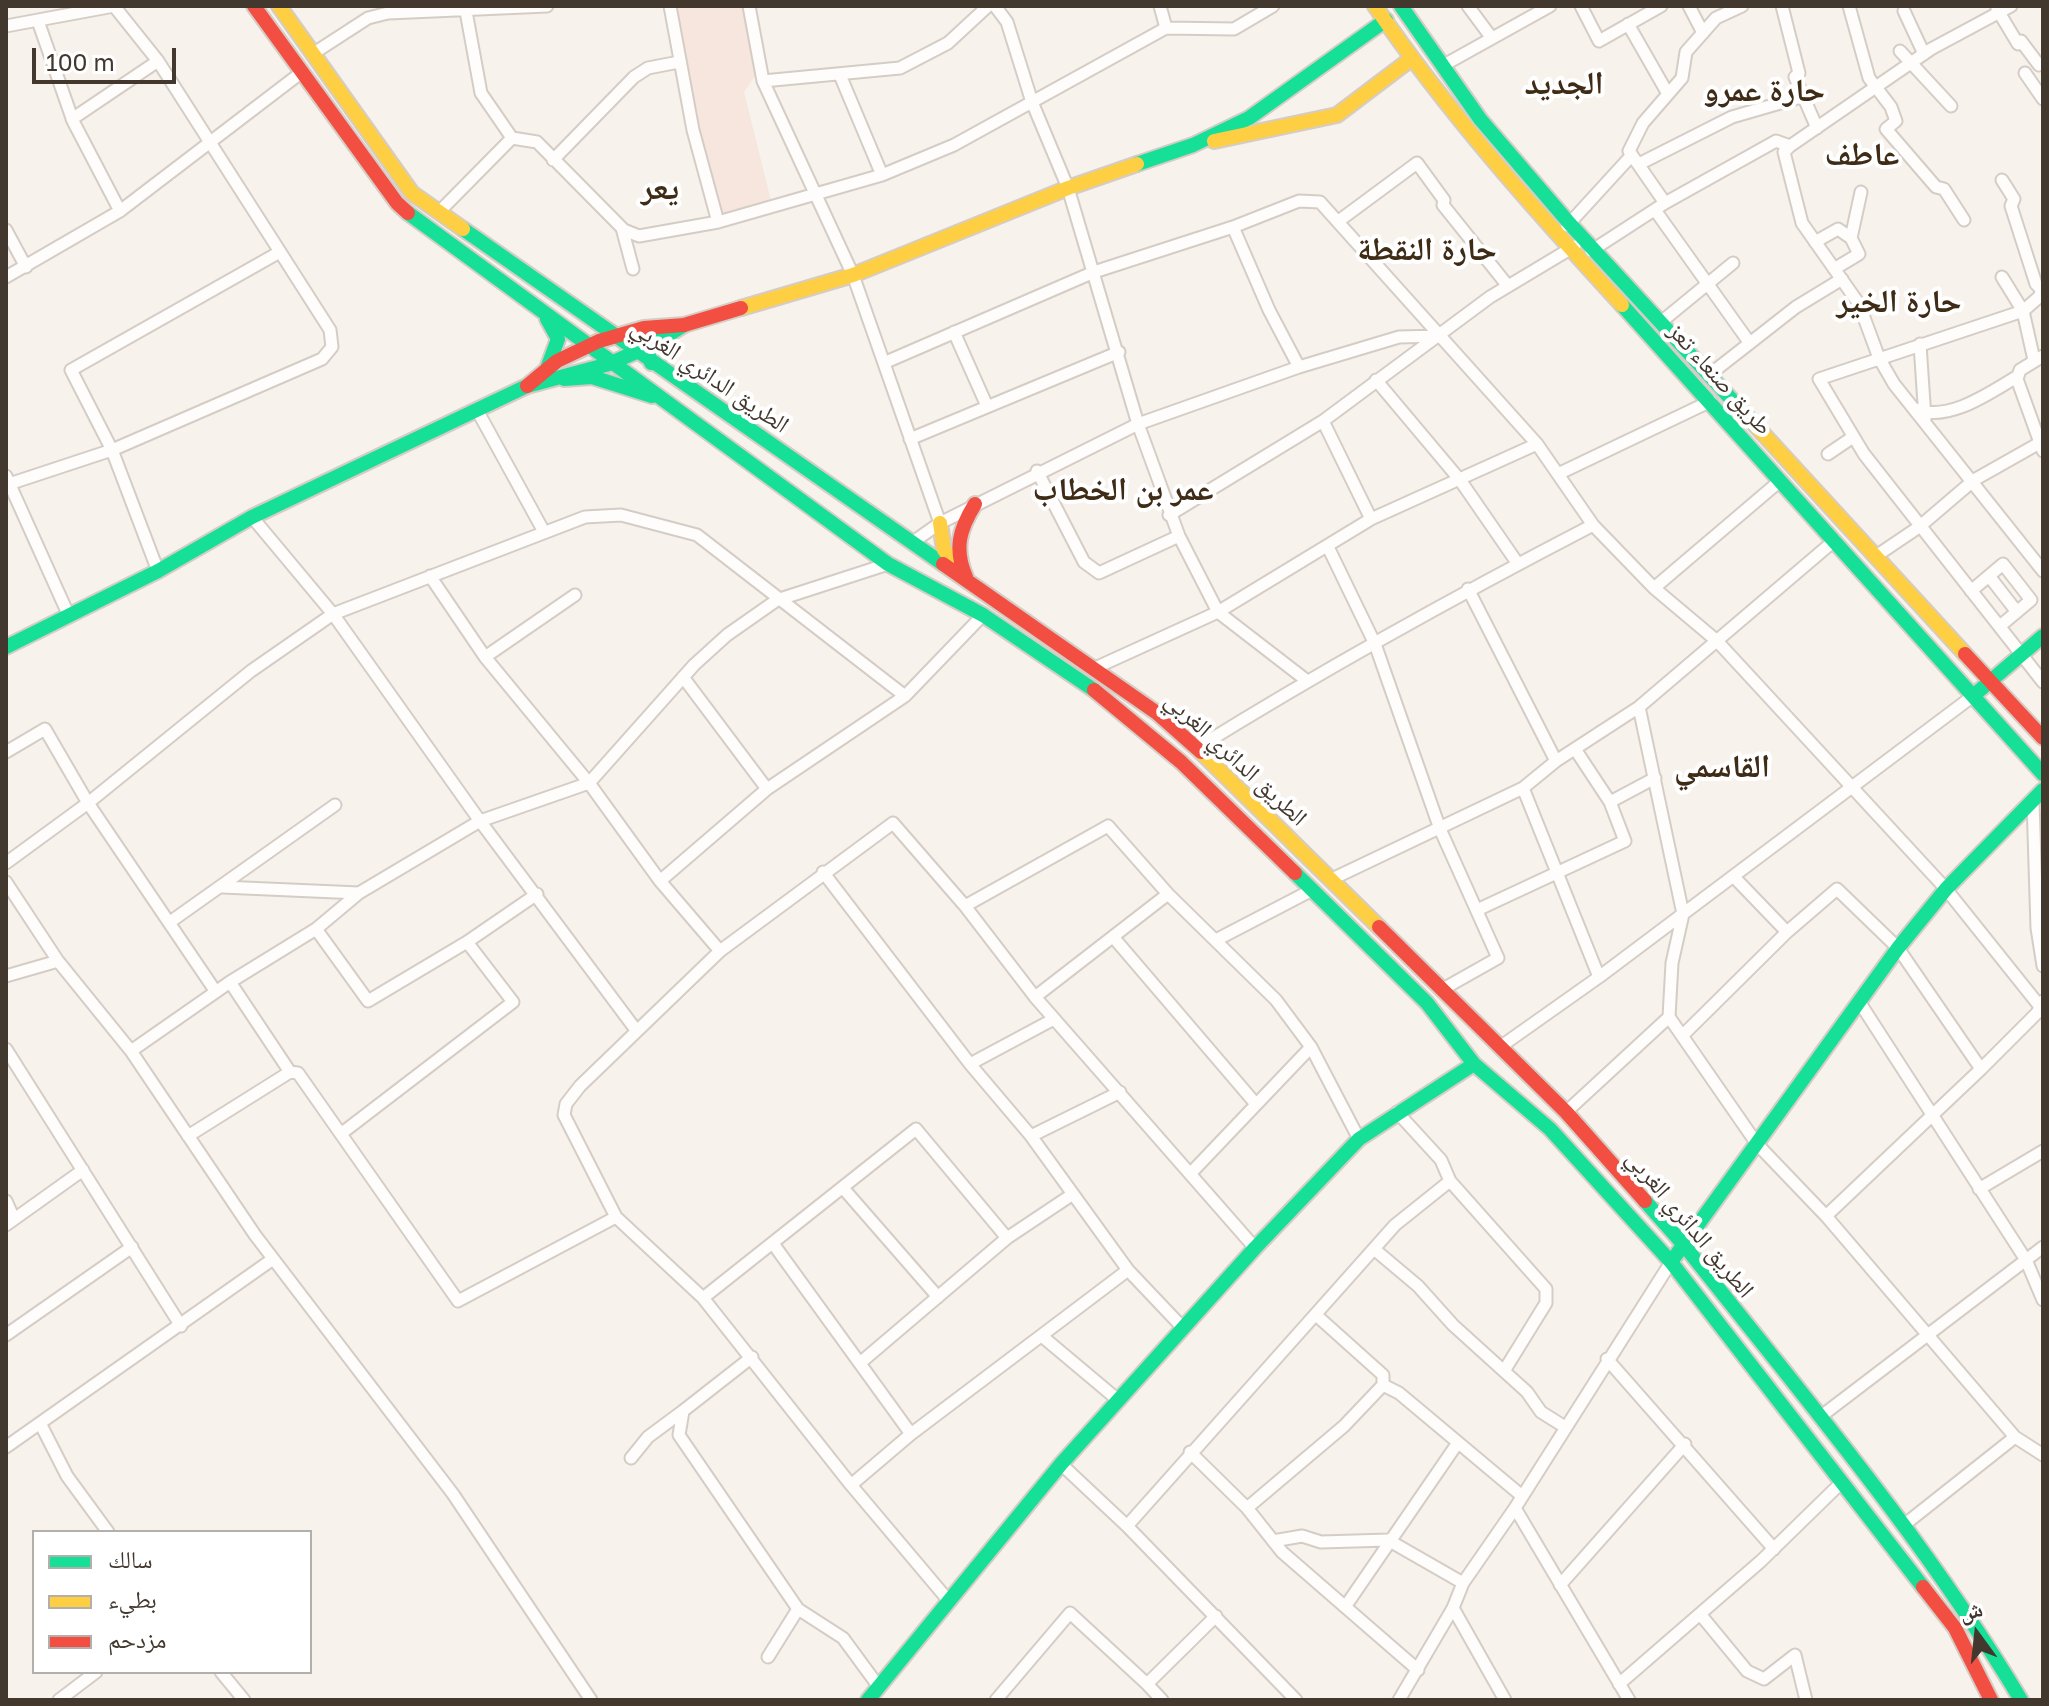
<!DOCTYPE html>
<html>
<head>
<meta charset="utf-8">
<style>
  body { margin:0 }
  #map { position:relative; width:2049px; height:1706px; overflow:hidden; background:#f7f2ec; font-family:"Golos Text","Noto Naskh Arabic",sans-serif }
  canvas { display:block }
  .frame { position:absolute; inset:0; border:8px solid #42382e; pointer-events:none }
  .legend { position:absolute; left:32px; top:1530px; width:280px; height:144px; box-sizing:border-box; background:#fff; border:2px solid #b3afab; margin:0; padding:10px 14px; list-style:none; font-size:24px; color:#42382e }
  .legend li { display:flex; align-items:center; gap:16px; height:40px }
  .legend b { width:40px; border:2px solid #b3afab }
  .north { position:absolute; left:1937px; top:1594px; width:80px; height:80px; -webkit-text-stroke:6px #fff; paint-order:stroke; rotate:345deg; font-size:22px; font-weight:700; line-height:32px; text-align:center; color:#42382e }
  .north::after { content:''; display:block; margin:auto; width:28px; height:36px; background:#42382e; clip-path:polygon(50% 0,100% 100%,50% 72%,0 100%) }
  .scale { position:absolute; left:32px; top:48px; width:144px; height:36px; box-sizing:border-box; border:4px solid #42382e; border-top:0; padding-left:10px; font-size:24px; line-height:28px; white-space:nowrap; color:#42382e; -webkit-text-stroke:6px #fff; paint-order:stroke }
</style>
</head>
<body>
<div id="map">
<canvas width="2049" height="1706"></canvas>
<div class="frame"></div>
<ul class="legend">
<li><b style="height:10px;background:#16e098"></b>سالك</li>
<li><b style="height:10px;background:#ffcf43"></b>بطيء</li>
<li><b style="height:10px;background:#f24e42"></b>مزدحم</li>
</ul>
<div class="north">ش</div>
<div class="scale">100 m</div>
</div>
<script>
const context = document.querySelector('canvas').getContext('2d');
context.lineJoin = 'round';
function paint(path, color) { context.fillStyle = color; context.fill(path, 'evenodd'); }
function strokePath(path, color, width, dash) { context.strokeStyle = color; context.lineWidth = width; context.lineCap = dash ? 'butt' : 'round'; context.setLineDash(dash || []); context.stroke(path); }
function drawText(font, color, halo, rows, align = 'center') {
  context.font = font + ' "Golos Text","Noto Naskh Arabic",sans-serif'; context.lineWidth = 8; context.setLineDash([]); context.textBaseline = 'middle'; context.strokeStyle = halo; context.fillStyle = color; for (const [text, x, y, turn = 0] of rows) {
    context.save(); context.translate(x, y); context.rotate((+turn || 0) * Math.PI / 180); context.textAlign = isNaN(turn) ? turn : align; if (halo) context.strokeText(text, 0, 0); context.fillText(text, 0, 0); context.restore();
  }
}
paint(new Path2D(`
  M676 6H744L755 76 744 92 771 201 723 215 698 122Z`), '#f6e6de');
const street = new Path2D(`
  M465 6 481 93 512 138 537 142 624 230 639 236 718 222 882 175 954 145 1166 28 1234 29 1273 6
  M670 6 693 130 718 222
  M749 6 763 81 853 275 940 523 913 542
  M995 6 1007 22 1032 102 1068 188 1138 424 1179 536 1218 612 1306 680
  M1160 6 1166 28
  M1468 6 1491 37
  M1581 6 1599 41 1661 6
  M1689 6 1703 33
  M1782 6 1799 73 1795 77 1817 128
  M1849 6 1869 78 1891 107 1896 121 1886 129 1936 187 1944 189 1964 220
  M1997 9 2018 44 2021 41 2039 65 2043 63
  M1904 11 1924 54
  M38 21 73 121 120 211
  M1628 24 1668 94
  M6 26 114 6 158 61 330 330 332 347 322 359 112 450 9 484
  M1900 51 1951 106
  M314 53 368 18 388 13 547 6
  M1444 65 1550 6
  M2025 73 2043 99
  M840 75 882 175
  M763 81 900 68 948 43 988 6
  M72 119 158 61
  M1790 146 1784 152 1802 223 1859 304 1879 358 1894 384 2043 571
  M553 160 634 77 648 68 679 62
  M1639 164 1732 117 1801 97
  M2002 180 2014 199 2011 206 2036 284 2041 289
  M1665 203 1629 151 1643 123 1682 78 1686 52 1716 18 1742 6
  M1655 210 1749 342
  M438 213 512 138
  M1340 220 1417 163 1444 200 1443 205 1508 286
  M1567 226 1632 155
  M1233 227 1269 310 1299 367
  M622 228 633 269
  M6 230 26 267
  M1815 242 1838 229 1851 238
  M1591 251 1665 203 1776 141 1790 146 1931 49 2011 6
  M1834 269 1859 254 1851 238 1861 192
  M6 277 120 211 302 72
  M2002 277 2023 311 1819 379 1864 454 2043 682
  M1661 322 1733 263
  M954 332 987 406
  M1920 344 1925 419
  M2043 356 2020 370 2017 379 2043 451
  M2034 360 2023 311 2039 297 2043 287
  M886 362 1094 272 1233 227 1299 201 1320 202 1537 444 1593 525 1654 588 1717 641 1946 889 2038 1004
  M1709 375 1796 307 1842 279
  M1376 380 1460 480 1518 564
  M1916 409C1948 423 1991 392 2018 376
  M477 410 543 530
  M1323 421 1371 519
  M910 439 1119 352
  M1828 454 1853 437
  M1037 471 1084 562 1099 573 1179 536
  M1558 474 1711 401
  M6 476 69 616
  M1169 515 1323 421 1490 297 1575 246
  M252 517 333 614 480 821 636 1030
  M940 523 1138 424 1299 367 1399 337 1440 336
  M1328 547 1375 644 1440 829 1498 958 1443 989
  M1876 556 1919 527 1974 480 2043 441
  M158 571 112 450 71 370 278 253
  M430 576 485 657 589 783 660 881 720 951
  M1989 576 2017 612
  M1654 588 1781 480
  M1468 589 1556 761
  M1971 591 2003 564 2031 600 2000 626
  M485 657 575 595
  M1095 668 1218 612 1371 519 1537 444
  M683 677 767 789
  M1639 707 1683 914 1672 963 1669 1017 1757 1144 1826 1216 2015 1437 2043 1455
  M1197 748C1326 668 1458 595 1593 525
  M6 752 45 729 88 803 216 992
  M1523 788 1599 977
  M2033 800 2037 928 2043 966
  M1610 802 1655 778
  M6 863 88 803 251 671 333 614 585 517 621 515 697 535 905 696
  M823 872 970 1064 1031 1136 1128 1270 1183 1328
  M1734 877 1787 932
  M1330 880 1523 788 1556 761 1639 707 1835 540
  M660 881 767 789 905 696 983 615
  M6 882 58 961 131 1051 255 1235 453 1494 591 1700
  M222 887 359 893
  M965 906 1108 826 1168 894 1276 1000 1311 1047 1359 1139
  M1477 910 1625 841 1610 802 1575 749
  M170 922 335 805
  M316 929 368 1001 467 942 537 894
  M1114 938 1255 1103
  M1216 940 1312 890
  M6 976 58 961
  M230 982 290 1072
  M1035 997 1168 894
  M1860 1003 2026 1260 2043 1300
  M1683 1035 1787 932 1837 889 1898 948 1981 1069
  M1500 1047 1599 977 1973 696
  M6 1049 181 1326
  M131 1051 230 982 316 929 359 893 480 821 589 783 694 665 727 635 777 600 888 564
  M970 1064 1054 1019
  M1397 1112 1441 1160 1450 1181 1546 1289V1303L1504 1371
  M1566 1112 1669 1017
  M342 1133 513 1002 467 942
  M188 1136 290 1072 298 1073 458 1301 616 1217
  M1031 1136 1120 1092
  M1190 1174 1311 1047
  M843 1188 938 1297
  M1979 1189 2043 1151
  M6 1201 14 1219
  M1826 1216 1981 1069 2037 1013 2043 1001
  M6 1225 83 1170
  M774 1245 911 1434
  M1374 1249 1418 1286 1453 1325 1527 1392 1541 1412 1565 1427
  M703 1298 916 1129 1007 1238 1073 1194
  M1316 1315 1383 1375V1385L1399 1393 1522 1496
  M6 1335 132 1247
  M1043 1337 1118 1400
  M752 1357 683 1411 679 1435 798 1609 843 1638 879 1687
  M1607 1359 1774 1549
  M860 1363 1007 1238
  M1820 1417 2043 1247
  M41 1425 67 1476 108 1532
  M6 1447 273 1259
  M1190 1452 1247 1508 1282 1552 1418 1670
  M631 1458 648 1437 683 1411
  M1061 1464 1127 1526 1296 1700
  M851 1485 911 1434 1128 1270
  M1247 1508 1344 1426 1383 1385
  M1515 1508 1629 1700
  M1904 1525 2015 1437
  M1127 1526 1395 1225 1450 1181
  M1273 1541 1302 1536 1321 1542 1388 1540 1463 1583
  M1560 1585 1685 1444
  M948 1600 851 1485 703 1298 616 1217 564 1115 566 1104 580 1086 720 951 893 823 965 906 1035 997 1255 1248
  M1345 1607 1457 1444
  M1453 1608 1505 1700
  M1700 1614 1747 1671 1764 1679 1795 1655 1806 1700
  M768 1657 798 1609
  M221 1672 244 1700
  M1619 1684 1761 1561 1842 1482
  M59 1700 96 1672
  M996 1700 1070 1613 1147 1684
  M1162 1700 1147 1684 1216 1616
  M1399 1700 1453 1608 1463 1583 1515 1508 1671 1262`);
const fast = new Path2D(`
  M1401 6 1480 119 1570 224 1756 426
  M1137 164 1193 145 1249 118 1386 20
  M408 213 888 564 983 615 1094 690
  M463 229 943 564
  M1622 305 2043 774
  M547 319 558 339 548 366
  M651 363 648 352 653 342
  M564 379 592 377 652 396
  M6 647 158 571 252 517 527 386 609 364 652 345 684 325
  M1973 696 2043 636
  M1295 873 1427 1003 1474 1064 1550 1129 1671 1262 1923 1587
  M1645 1201 1684 1245C1801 1393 1924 1538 2021 1700
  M1671 1262 1898 948 1946 889 2043 790
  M868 1700 1061 1464 1255 1248 1359 1139 1474 1064`);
const slow = new Path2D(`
  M279 6 412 193 463 229
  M1375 6C1448 113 1535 210 1622 305
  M1214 141 1337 115 1411 59
  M741 308 853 275 1068 188 1137 164
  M1756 426 1965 654
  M940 523 944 550 956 565
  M1201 752 1379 927`);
const jam = new Path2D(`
  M254 6 397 203 408 213
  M527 386 557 361 599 341 644 328 684 325 741 308
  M943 564 1157 713 1201 752
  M966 577C954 549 959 530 975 504
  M1965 654 2043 738
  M1094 690 1181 762 1295 873
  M1379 927 1566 1112 1645 1201
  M1923 1587 1955 1628 1991 1700`);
strokePath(street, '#d5cdc5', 15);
strokePath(fast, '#d5cdc5', 18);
strokePath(slow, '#d5cdc5', 18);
strokePath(jam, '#d5cdc5', 18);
strokePath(street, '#fefdfc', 11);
strokePath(fast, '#16e098', 14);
strokePath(slow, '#ffcf43', 14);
strokePath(jam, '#f24e42', 14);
drawText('24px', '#42382e', '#fff', [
  ["الطريق الدائري الغربي",710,376,34],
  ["طريق صنعاء تعز",1720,379,48],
  ["الطريق الدائري الغربي",1236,759,43],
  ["الطريق الدائري الغربي",1690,1224,50]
]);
drawText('bold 32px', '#3f2c17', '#fff', [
  ["الجديد",1564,84],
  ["حارة عمرو",1764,91],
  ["عاطف",1862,155],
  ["يعر",660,189],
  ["حارة النقطة",1427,250],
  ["حارة الخير",1899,302],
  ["عمر بن الخطاب",1123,490],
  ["القاسمي",1722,767]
]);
</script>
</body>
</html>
